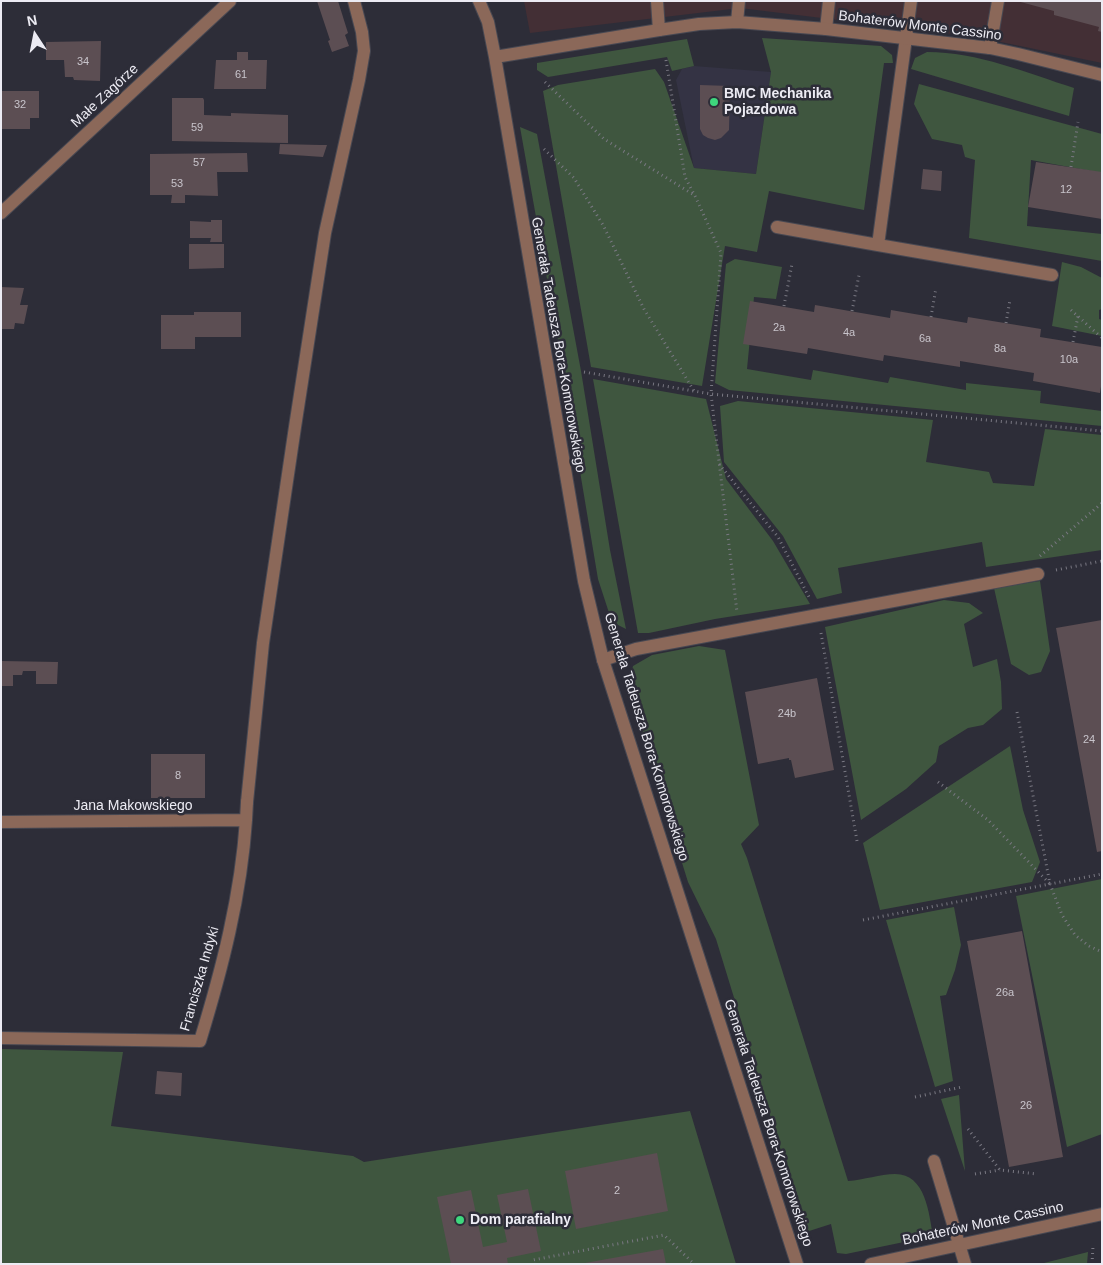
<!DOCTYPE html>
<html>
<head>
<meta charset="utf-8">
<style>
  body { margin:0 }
  #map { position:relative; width:1103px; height:1265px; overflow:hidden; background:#2d2d38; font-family:Arial,sans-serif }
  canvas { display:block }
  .frame { position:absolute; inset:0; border:2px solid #ecebf3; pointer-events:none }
  .north { position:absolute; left:10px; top:10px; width:50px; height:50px; -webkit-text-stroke:4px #2d2d38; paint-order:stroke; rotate:349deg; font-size:14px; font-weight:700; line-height:20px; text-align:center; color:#ecebf3 }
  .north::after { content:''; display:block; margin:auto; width:18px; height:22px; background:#ecebf3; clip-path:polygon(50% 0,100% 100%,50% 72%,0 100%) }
</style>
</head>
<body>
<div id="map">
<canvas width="1103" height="1265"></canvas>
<div class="frame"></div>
<div class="north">N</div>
</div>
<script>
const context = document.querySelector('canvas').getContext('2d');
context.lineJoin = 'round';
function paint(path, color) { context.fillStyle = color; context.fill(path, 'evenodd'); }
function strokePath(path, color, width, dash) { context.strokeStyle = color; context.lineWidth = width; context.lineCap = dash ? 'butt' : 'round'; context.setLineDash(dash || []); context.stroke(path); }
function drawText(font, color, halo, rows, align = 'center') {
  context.font = font + ' Arial,sans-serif'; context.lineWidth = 5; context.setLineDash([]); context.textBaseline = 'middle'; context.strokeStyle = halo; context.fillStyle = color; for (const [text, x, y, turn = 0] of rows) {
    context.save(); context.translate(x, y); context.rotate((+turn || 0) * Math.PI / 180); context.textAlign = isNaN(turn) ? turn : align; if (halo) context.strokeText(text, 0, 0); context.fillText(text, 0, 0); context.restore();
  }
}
paint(new Path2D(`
  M694 66 771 72 756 174 694 168 676 80 682 69Z`), '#343344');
paint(new Path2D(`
  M524 1H1102V63L977 37 740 8 530 33Z`), '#432f35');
paint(new Path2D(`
  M762 38 881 46 892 55 893 63H884L864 210 769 191 757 252 725 246 702 386 591 367 543 91 558 85 655 69 664 82 694 168 756 174 771 72Z
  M687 39 694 66 672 71 667 57 548 77 537 70V63Z
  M927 52C978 52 1027 73 1074 88L1069 116 911 69 915 58Z
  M919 84 1102 134V173L1031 160 1027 226 1102 234V261L969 238 975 160 965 157 962 145 932 139 914 104Z
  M520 127 537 134 581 371 610 550 626 629 612 622 598 579 560 352Z
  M735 259 782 267 776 299 754 297 747 369 811 380 813 370 888 383 890 377 966 390V383L1041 391 1040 403 1102 411V426L729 390 715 383 726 264Z
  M1062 262 1081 267 1102 278V309L1099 310V319L1102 320V336L1052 326Z
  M593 379 706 399 726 479 773 541 810 604 715 619 649 633H638Z
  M738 401 933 420 926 462 989 472 993 483 1034 486 1045 429 1102 435V550L986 567 982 542 838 568 842 593 817 599 783 536 724 462 720 406Z
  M1040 581 1050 651 1041 672 1029 675 1011 664 994 588Z
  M944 600 969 603 983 613 964 624 973 667 997 659 1001 682 1002 709 983 725 968 728 939 746 936 762 906 789 861 820 825 627Z
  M699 646 725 650 759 825 741 844 747 858 848 1181C864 1180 880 1174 895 1174 926 1174 929 1214 933 1236L846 1254 837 1253 831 1224 806 1232 716 939 688 882 628 689 633 666 652 655Z
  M1010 746 1023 810 1040 862 1032 882 880 910 863 843Z
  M1102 879V1134L1067 1147 1016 896Z
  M954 907 961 945 955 970 946 995 940 996 953 1081 935 1087 886 920Z
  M1 1049 123 1052 111 1126 353 1156 364 1162 690 1111 736 1264H1Z
  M959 1095 965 1171 941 1099Z
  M1088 1252 1087 1264H1040Z`), '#3f563f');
paint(new Path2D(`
  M317 1H338L348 33 345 35 349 46 332 52 328 41 330 40Z
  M1017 1H1102V32L1098 31 1099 27 1054 15V11Z
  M101 41 100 81 74 80 73 77H65L64 60H46V42Z
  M237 52H248V60H267L266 89H214L216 60H237Z
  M700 85 730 86 729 130 721 138 715 140 708 138 703 135 700 129Z
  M1 91H39V118H30V129H1Z
  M172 98H203L204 100V115L231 116V113L288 115V143L172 141Z
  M280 144 320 145H327L323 157 279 154Z
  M247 153 248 172H217L218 196 185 195V203H171L172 195H150V154Z
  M1036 162 1102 172V219L1028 207Z
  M923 169 942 171 941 191 921 189Z
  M211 220H222V242H210L211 238H190V221L211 222Z
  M189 244H224V268L189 269Z
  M1 287 24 288 20 305H28L24 324 15 323 14 329H1Z
  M750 301 814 312 815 305 890 318 891 310 967 323 968 317 1041 329 1040 337 1102 347V380L1100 393 1033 381 1034 373 960 361V367L884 355 883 361 808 348 807 354 743 344Z
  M194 312H241V337H195V349H161V315H194Z
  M1102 620V851L1097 852 1056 628Z
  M1 661 58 662 57 684H36V671H23L22 675H13V686H2Z
  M817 678 834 770 795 778 791 760H789V758L758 764 745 692Z
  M151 754H205V798H151Z
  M1022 931 1063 1157 1009 1167 967 941Z
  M157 1071 182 1073 181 1096 155 1094Z
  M657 1153 668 1211 576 1229 565 1171Z
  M528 1189 541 1251 507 1258 508 1264H451L437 1197 471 1190 483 1247 507 1242 497 1195Z
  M663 1249 666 1264H585V1263Z`), '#5c4e53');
const lane = new Path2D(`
  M657 1 659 30
  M911 1 878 245 1052 275
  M737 22 739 1
  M826 29 829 1
  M990 48 998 1
  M777 227 878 245
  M603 660 636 649 1038 574
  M247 802 263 643 295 427 325 233 359 80 364 51 362 32 354 1
  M934 1161 965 1264`);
const street = new Path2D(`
  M479 1 488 22 495 57 584 581 603 660 797 1264
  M495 57 659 30 699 24 737 22 826 29 990 48 1018 54 1102 75
  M1 213 230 1
  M1 822 246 820 247 802
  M1 1038 200 1041C222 969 241 896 246 820
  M871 1264 1102 1214`);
strokePath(lane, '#484852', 14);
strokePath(street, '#484852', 14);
strokePath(new Path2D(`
  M666 60 685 177 696 198 721 253 711 394 737 612
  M545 82 604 139 694 195
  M544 149 574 178 603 225 644 309 694 391
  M1071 167 1078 122
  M784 306 792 264
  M1071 310 1102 338
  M852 311 859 275
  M931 317 936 288
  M1006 323 1010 300
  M1073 342 1078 316
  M584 372 711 394 1102 431
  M719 464 778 537 809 597
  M1040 556 1102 503
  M1056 570 1102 561
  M821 633 857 841
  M1017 712 1050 884 1062 915 1075 935 1089 946 1102 952
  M938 782 988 820 1050 884
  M863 920 1102 874
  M915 1097 962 1087
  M968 1129 1000 1170 1037 1174
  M975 1174 1000 1170
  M534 1264 533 1260 664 1235 694 1264
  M1092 1264 1093 1246`), '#797882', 3, [1, 4]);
strokePath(lane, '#8b6859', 12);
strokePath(street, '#8b6859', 12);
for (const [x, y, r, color] of [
  [714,102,5,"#3ed77d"],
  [460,1220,5,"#3ed77d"]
]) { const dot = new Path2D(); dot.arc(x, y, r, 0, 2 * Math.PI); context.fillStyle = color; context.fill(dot); strokePath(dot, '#2d2d38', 2); }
drawText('11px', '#c8c4cb', null, [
  ["34",83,62],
  ["61",241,75],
  ["32",20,105],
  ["59",197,128],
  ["57",199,163],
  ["53",177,184],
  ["12",1066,190],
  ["2a",779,328],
  ["4a",849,333],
  ["6a",925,339],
  ["8a",1000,349],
  ["10a",1069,360],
  ["24b",787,714],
  ["24",1089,740],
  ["8",178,776],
  ["26a",1005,993],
  ["26",1026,1106],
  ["2",617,1191]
]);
drawText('14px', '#ecebf3', '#2d2d38', [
  ["Bohaterów Monte Cassino",920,26,7],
  ["Małe Zagórze",105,96,-43],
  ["Generała Tadeusza Bora-Komorowskiego",558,345,80],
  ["Generała Tadeusza Bora-Komorowskiego",646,737,73],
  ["Jana Makowskiego",133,806],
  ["Franciszka Indyki",200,979,-74],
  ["Generała Tadeusza Bora-Komorowskiego",768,1123,72],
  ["Bohaterów Monte Cassino",983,1224,-12]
]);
drawText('bold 14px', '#ecebf3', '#2d2d38', [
  ["BMC Mechanika",724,94],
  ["Pojazdowa",724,110],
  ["Dom parafialny",470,1220]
], 'left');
</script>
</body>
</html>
